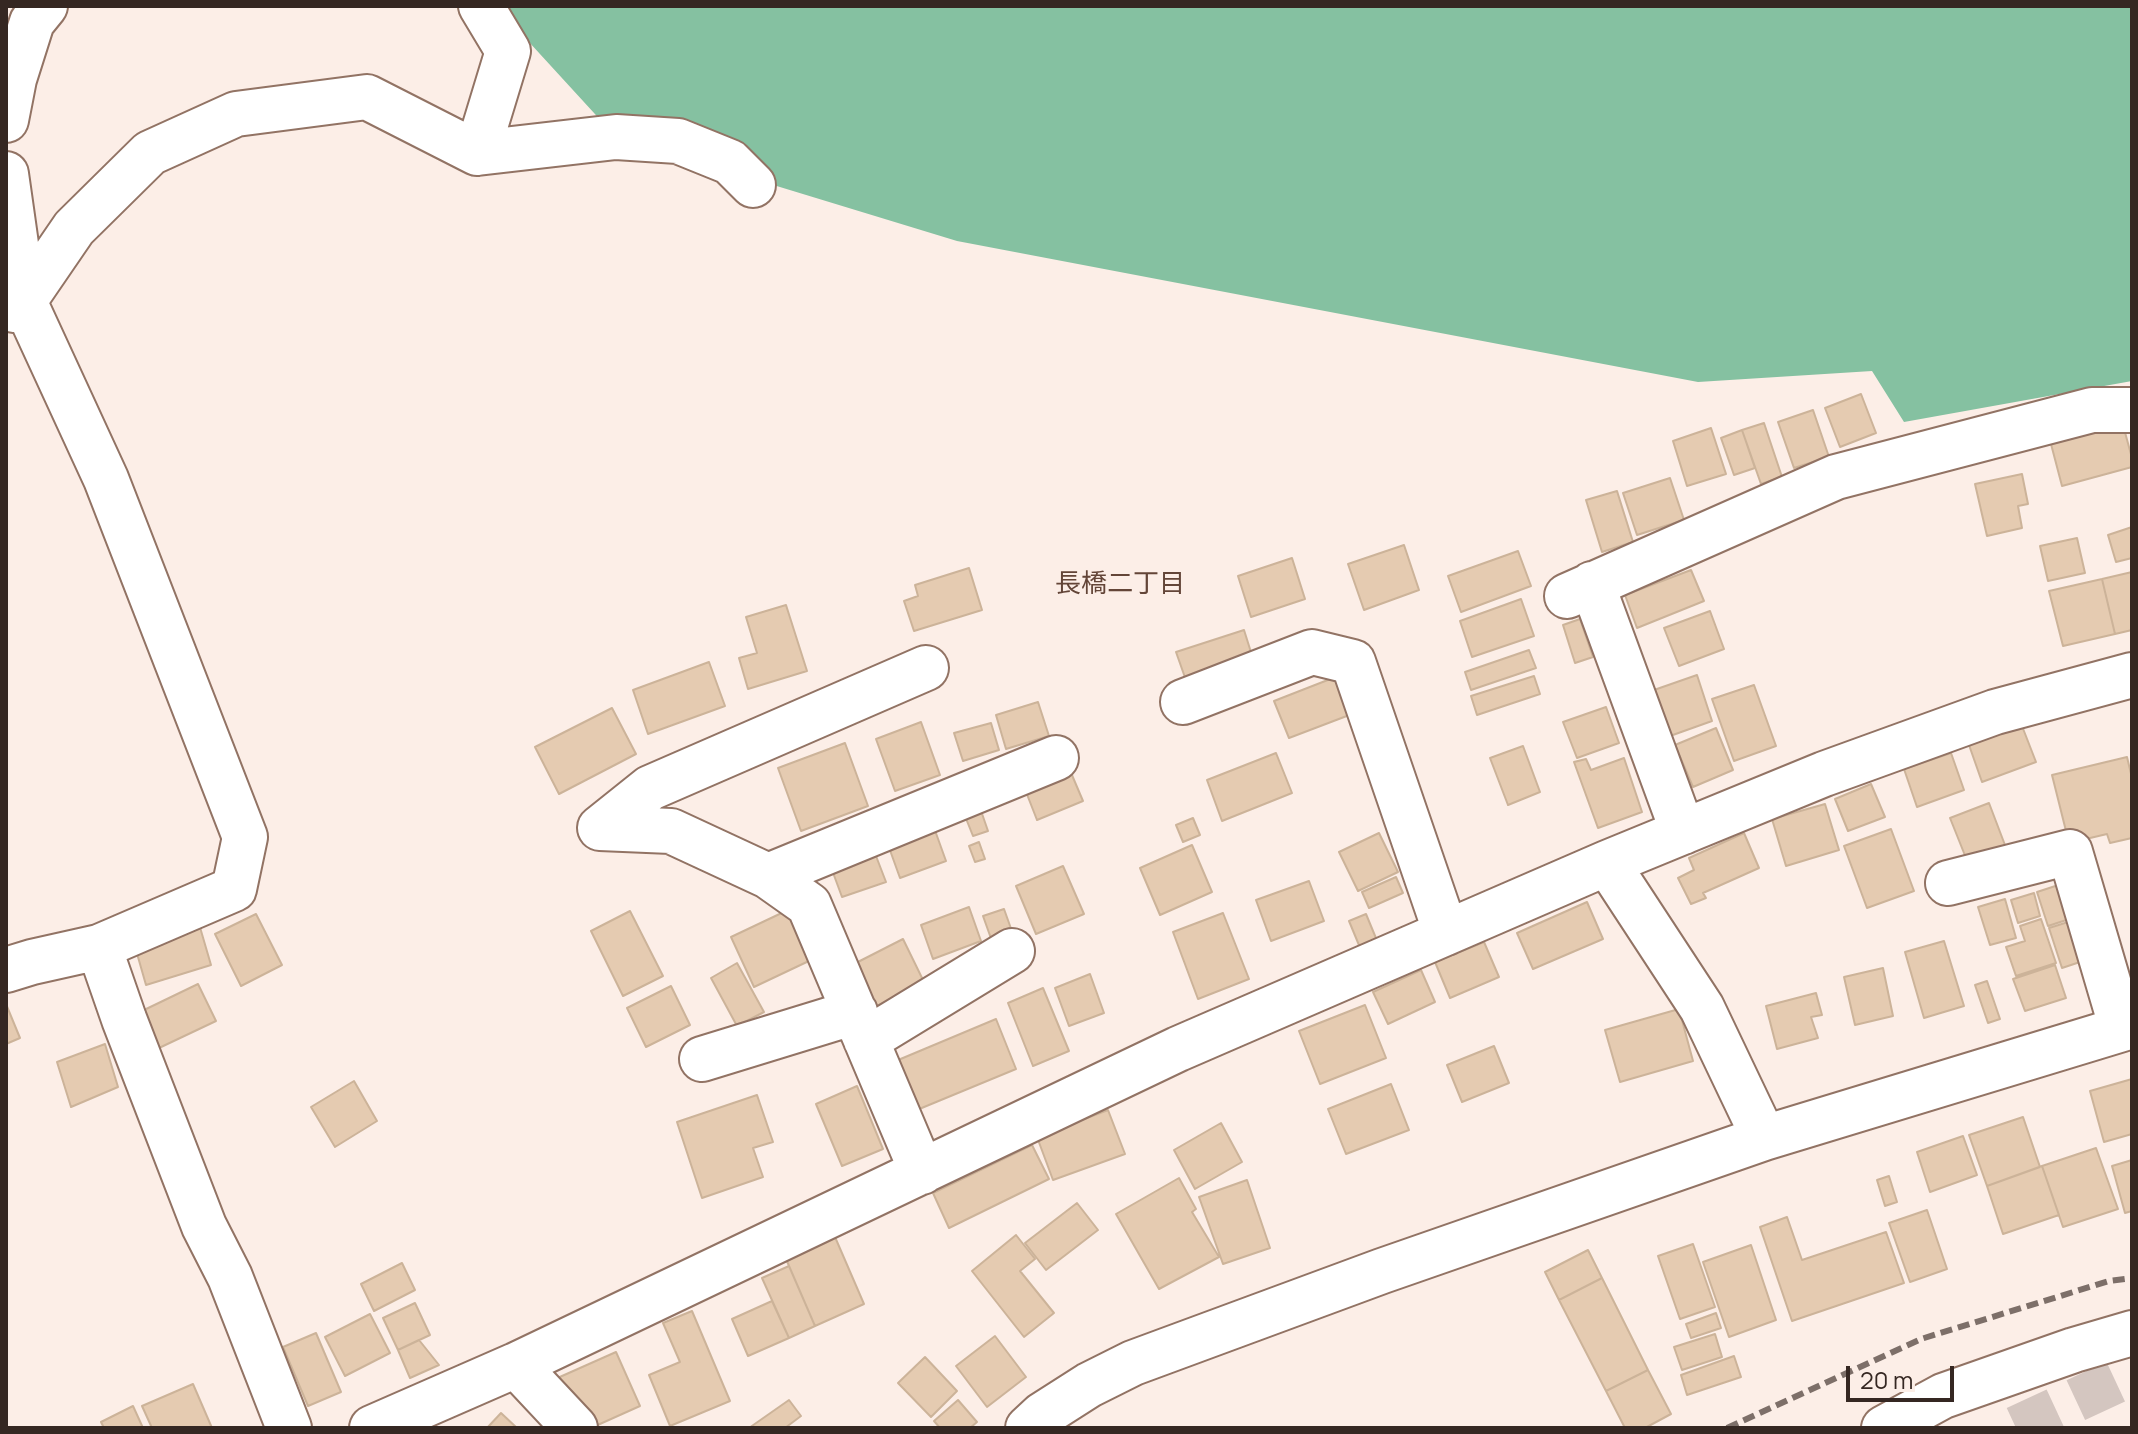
<!DOCTYPE html>
<html>
<head>
<meta charset="utf-8">
<style>
  body { margin:0 }
  #map { position:relative; width:2138px; height:1434px; overflow:hidden; background:#fceee7; font-family:Manrope,sans-serif }
  canvas { display:block }
  .frame { position:absolute; inset:0; border:8px solid #352722; pointer-events:none }
  .scale { position:absolute; left:1846px; top:1366px; width:108px; height:36px; box-sizing:border-box; border:4px solid #352722; border-top:0; padding-left:10px; font-size:24px; line-height:28px; white-space:nowrap; color:#352722; -webkit-text-stroke:6px #fceee7; paint-order:stroke }
</style>
</head>
<body>
<div id="map">
<canvas width="2138" height="1434"></canvas>
<div class="frame"></div>
<div class="scale">20 m</div>
</div>
<script>
const context = document.querySelector('canvas').getContext('2d');
context.lineJoin = 'round';
function paint(path, color) { context.fillStyle = color; context.fill(path, 'evenodd'); }
function strokePath(path, color, width, dash) { context.strokeStyle = color; context.lineWidth = width; context.lineCap = dash ? 'butt' : 'round'; context.setLineDash(dash || []); context.stroke(path); }
function drawText(font, color, halo, rows, align = 'center') {
  context.font = font + ' Manrope,"Noto Sans JP",sans-serif'; context.lineWidth = 6; context.setLineDash([]); context.textBaseline = 'middle'; context.strokeStyle = halo; context.fillStyle = color; for (const [text, x, y, turn = 0] of rows) {
    context.save(); context.translate(x, y); context.rotate((+turn || 0) * Math.PI / 180); context.textAlign = isNaN(turn) ? turn : align; if (halo) context.strokeText(text, 0, 0); context.fillText(text, 0, 0); context.restore();
  }
}
paint(new Path2D(`
  M496 6H2132V381L1904 422 1872 371 1698 382 957 241 616 137Z`), '#85c1a1');
const building = new Path2D(`
  M1861 394 1876 433 1840 447 1825 408Z
  M1813 410 1829 457 1794 468 1778 422Z
  M1764 423 1782 477 1761 484 1742 430Z
  M2123 425 2132 458V467L2062 486 2051 444Z
  M1711 428 1726 474 1687 486 1673 441Z
  M1742 430 1755 468 1734 475 1721 438Z
  M2022 474 2028 504 2018 506 2022 528 1987 536 1975 484Z
  M1670 478 1684 520 1637 535 1623 493Z
  M1617 491 1633 542 1602 552 1586 500Z
  M2132 527V558L2116 562 2108 535Z
  M2077 538 2085 573 2048 581 2040 546Z
  M1404 545 1419 590 1364 610 1348 564Z
  M1518 551 1531 586 1461 612 1448 576Z
  M1292 558 1305 599 1251 617 1238 576Z
  M969 568 982 610 914 631 904 601 918 596 915 585Z
  M1691 570 1704 601 1637 628 1625 595Z
  M2132 572V630L2115 634 2102 579Z
  M2102 579 2115 634 2063 646 2049 591Z
  M1521 599 1534 636 1472 657 1460 621Z
  M786 605 807 671 748 689 739 658 757 653 746 617Z
  M1710 611 1724 649 1679 666 1664 628Z
  M1580 619 1593 657 1575 663 1563 625Z
  M1244 630 1255 665 1188 686 1176 652Z
  M1529 650 1536 668 1471 690 1465 672Z
  M709 662 725 706 648 734 633 690Z
  M1697 675 1712 721 1670 736 1654 690Z
  M1338 676 1352 714 1289 738 1274 701Z
  M1534 676 1540 694 1477 715 1471 696Z
  M1754 685 1776 746 1734 761 1712 699Z
  M1038 702 1049 736 1006 749 996 715Z
  M1606 707 1619 743 1577 758 1563 722Z
  M612 708 636 754 559 794 535 747Z
  M921 722 940 775 895 791 876 739Z
  M991 723 999 750 963 761 954 733Z
  M2022 726 2036 762 1982 782 1969 745Z
  M1716 728 1733 770 1693 787 1675 745Z
  M845 743 868 806 801 831 778 768Z
  M1523 746 1540 792 1508 805 1490 758Z
  M1276 753 1292 793 1222 821 1207 780Z
  M1951 753 1964 790 1917 807 1904 769Z
  M2127 757 2132 778V838L2110 843 2107 834 2069 843 2052 775Z
  M1624 758 1642 812 1598 828 1574 762 1586 759 1591 770Z
  M1066 761 1083 801 1037 820 1021 779Z
  M1871 784 1885 817 1848 831 1835 799Z
  M1989 803 2008 853 1970 868 1950 818Z
  M1825 804 1839 850 1786 866 1772 819Z
  M979 805 988 831 973 836 963 811Z
  M928 811 946 861 900 878 882 828Z
  M1193 818 1200 835 1183 842 1176 825Z
  M1891 829 1914 891 1867 908 1844 846Z
  M1379 833 1398 872 1358 891 1339 852Z
  M1744 833 1759 868 1703 893 1706 898 1691 904 1678 878 1694 870 1689 858Z
  M979 842 985 859 975 862 969 846Z
  M871 843 886 882 842 897 828 859Z
  M1192 845 1212 892 1160 915 1140 868Z
  M1063 866 1084 914 1036 934 1016 886Z
  M2086 876 2097 910 2048 926 2037 892Z
  M1396 877 1403 893 1369 908 1362 892Z
  M1309 881 1324 921 1271 941 1256 900Z
  M2034 893 2040 916 2018 923 2011 900Z
  M2005 899 2016 938 1990 945 1978 907Z
  M1587 902 1603 939 1533 969 1517 933Z
  M969 907 981 941 933 959 921 925Z
  M1004 909 1014 937 993 944 983 916Z
  M788 910 811 960 754 987 731 937Z
  M630 911 663 976 623 996 591 931Z
  M2100 912 2113 951 2062 968 2049 928Z
  M1223 913 1249 979 1198 999 1173 932Z
  M256 914 282 965 241 986 215 934Z
  M1366 914 1378 943 1361 950 1349 921Z
  M197 917 211 965 146 985 132 936Z
  M2041 919 2056 963 2016 976 2006 947 2025 941 2020 926Z
  M903 939 924 982 873 1008 852 965Z
  M1944 941 1964 1006 1924 1018 1905 952Z
  M1484 942 1499 977 1450 998 1435 962Z
  M737 963 764 1012 737 1026 711 978Z
  M2055 965 2066 998 2025 1011 2013 979Z
  M1883 968 1893 1016 1855 1025 1844 977Z
  M1421 970 1435 1002 1388 1024 1373 992Z
  M1090 974 1104 1013 1069 1026 1055 988Z
  M1987 981 2000 1019 1988 1023 1975 985Z
  M198 984 216 1021 159 1048 142 1011Z
  M671 986 690 1025 646 1047 627 1008Z
  M1043 988 1069 1051 1033 1066 1008 1003Z
  M1816 993 1822 1015 1811 1017 1818 1038 1777 1049 1766 1006Z
  M6 1004 20 1038 6 1044Z
  M1365 1005 1386 1058 1320 1084 1299 1031Z
  M1679 1009 1693 1061 1620 1082 1605 1030Z
  M996 1019 1016 1069 912 1112 891 1063Z
  M105 1044 118 1087 71 1107 57 1062Z
  M1494 1046 1509 1083 1462 1102 1447 1065Z
  M2132 1079V1134L2104 1142 2090 1091Z
  M354 1081 377 1121 335 1147 311 1107Z
  M1391 1084 1409 1130 1346 1154 1328 1109Z
  M857 1086 883 1149 842 1166 816 1104Z
  M757 1095 773 1142 753 1148 763 1177 702 1198 677 1122Z
  M1108 1110 1125 1154 1053 1180 1037 1137Z
  M2023 1117 2040 1167 1987 1186 1969 1135Z
  M1221 1123 1242 1162 1195 1189 1174 1150Z
  M1963 1136 1977 1175 1930 1192 1917 1152Z
  M1032 1145 1049 1179 949 1228 933 1193Z
  M2096 1148 2118 1209 2063 1227 2042 1166Z
  M2132 1160V1211L2125 1213 2112 1166Z
  M2042 1166 2059 1215 2003 1234 1987 1186Z
  M1889 1176 1897 1202 1885 1206 1877 1180Z
  M1179 1178 1196 1209 1192 1212 1219 1257 1159 1289 1116 1214Z
  M1247 1180 1270 1248 1223 1264 1199 1197Z
  M1077 1203 1098 1230 1046 1270 1025 1243Z
  M1927 1210 1947 1269 1910 1282 1889 1223Z
  M1787 1217 1802 1260 1886 1232 1904 1283 1792 1321 1760 1227Z
  M1016 1235 1035 1259 1020 1271 1054 1313 1024 1337 972 1271Z
  M835 1237 864 1304 815 1326 786 1259Z
  M1693 1244 1715 1307 1680 1319 1658 1256Z
  M1751 1245 1776 1320 1729 1337 1703 1262Z
  M1588 1250 1602 1278 1559 1300 1545 1272Z
  M402 1263 415 1290 374 1311 361 1284Z
  M789 1266 815 1326 789 1338 762 1278Z
  M1602 1278 1648 1370 1606 1391 1559 1300Z
  M772 1301 789 1338 748 1356 732 1319Z
  M415 1303 430 1335 398 1350 383 1318Z
  M692 1311 730 1401 670 1426 649 1375 680 1362 663 1323Z
  M1716 1313 1721 1328 1691 1338 1686 1324Z
  M370 1314 390 1353 345 1376 325 1337Z
  M316 1333 341 1392 308 1406 283 1347Z
  M1715 1334 1722 1357 1682 1370 1674 1347Z
  M995 1336 1026 1377 987 1407 956 1366Z
  M419 1340 439 1365 410 1378 398 1350Z
  M616 1352 640 1406 591 1428 553 1380Z
  M1734 1356 1741 1377 1687 1395 1681 1375Z
  M925 1357 957 1391 931 1417 898 1383Z
  M1648 1370 1671 1414 1645 1428H1625L1606 1391Z
  M193 1384 212 1428H152L142 1406Z
  M789 1400 801 1416 785 1428H749Z
  M958 1400 977 1422 970 1428H940L934 1421Z
  M133 1406 143 1428H104L101 1422Z
  M501 1413 517 1428H487Z`);
paint(building, '#e5cbb1');
strokePath(building, '#ccb399', 2);
strokePath(new Path2D(`
  M2016 1428 2132 1374`), '#d4c6c0', 44, [44, 22]);
const minor = new Path2D(`
  M6 120 14 79 32 22 45 6
  M477 153 508 51 481 6
  M6 174 24 301 106 479 245 837 234 889 99 947 32 962 6 970
  M14 310 24 301 74 228 150 153 236 114 367 97 477 153 616 137 678 141 730 162 753 185
  M1592 584 1683 832
  M1567 596 1836 477 2092 410H2132
  M1183 702 1312 652 1353 662 1446 933
  M1607 863 1702 1008 1764 1138
  M768 876 1056 758
  M1948 883 2070 852 2122 1029
  M99 947 124 1019 204 1226 230 1277 289 1428
  M866 1040 1012 951
  M702 1059 855 1012
  M922 1172 809 905 768 876 671 831 600 828 650 788 926 668
  M516 1365 575 1428
  M372 1428 516 1365 1178 1049 1607 863 1824 774 1995 712 2132 675
  M1028 1428 1042 1415 1089 1385 1133 1363 1382 1271 1764 1138 2132 1026
  M1884 1428 1943 1396 2074 1350 2132 1333`);
strokePath(minor, '#927364', 48);
strokePath(minor, '#fff', 44);
strokePath(new Path2D(`
  M1727 1428 1921 1339 2109 1281 2132 1278`), '#7d6f69', 6, [12, 6]);
drawText('26px', '#634538', '#fceee7', [
  ["長橋二丁目",1120,585]
]);
</script>
</body>
</html>
